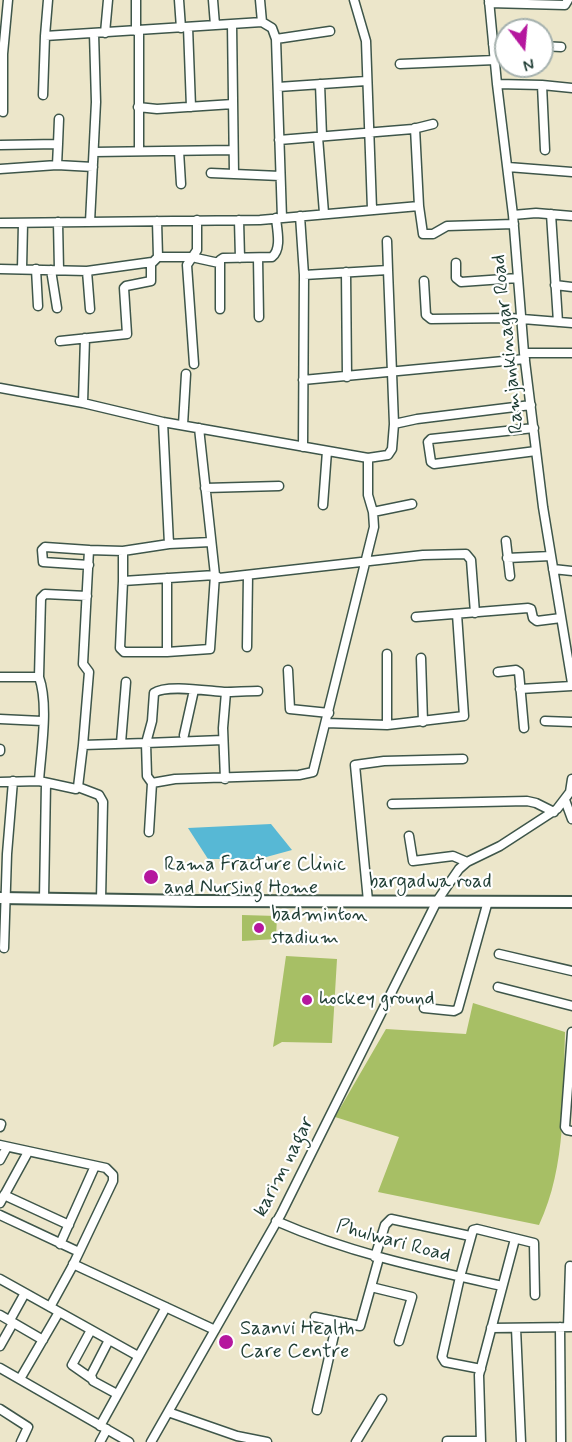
<!DOCTYPE html>
<html>
<head>
<meta charset="utf-8">
<style>
  body { margin:0 }
  #map { position:relative; width:572px; height:1442px; overflow:hidden; background:#ece6ca; font-family:Mynerve,sans-serif }
  canvas { display:block }
  .north { position:absolute; left:494px; top:18px; width:60px; height:60px; box-sizing:border-box; background:#fff; border:2px solid #a5b1ae; border-radius:50%; rotate:164deg; font-size:16px; font-weight:700; line-height:24px; text-align:center; color:#1f3d34 }
  .north::after { content:''; display:block; margin:auto; width:21px; height:27px; background:#b5179e; clip-path:polygon(50% 0,100% 100%,50% 72%,0 100%) }
</style>
</head>
<body>
<div id="map">
<canvas width="572" height="1442"></canvas>
<div class="north">N</div>
</div>
<script>
const context = document.querySelector('canvas').getContext('2d');
context.lineJoin = 'round';
function paint(path, color) { context.fillStyle = color; context.fill(path, 'evenodd'); }
function strokePath(path, color, width, dash) { context.strokeStyle = color; context.lineWidth = width; context.lineCap = dash ? 'butt' : 'round'; context.setLineDash(dash || []); context.stroke(path); }
function drawText(font, color, halo, rows, align = 'center') {
  context.font = font + ' Mynerve,sans-serif'; context.lineWidth = 4.5; context.setLineDash([]); context.textBaseline = 'middle'; context.strokeStyle = halo; context.fillStyle = color; for (const [text, x, y, turn = 0] of rows) {
    context.save(); context.translate(x, y); context.rotate((+turn || 0) * Math.PI / 180); context.textAlign = isNaN(turn) ? turn : align; if (halo) context.strokeText(text, 0, 0); context.fillText(text, 0, 0); context.restore();
  }
}
paint(new Path2D(`
  M242 915 277 916 276 939 242 941Z
  M286 956 337 959 332 1043 282 1042 273 1047Z
  M473 1003 565 1032C563 1095 567 1166 539 1225L378 1192 399 1137 335 1117 386 1029 466 1034Z`), '#a7bf65');
paint(new Path2D(`
  M271 824 292 850 259 859H208L188 828Z`), '#57b8d5');
const minor = new Path2D(`
  M48 0 45 36 262 22
  M179 0 181 28
  M213 0 215 25
  M260 0 262 22 272 28 276 39 282 218
  M354 0 366 41 372 209
  M489 0 497 84 513 215 524 353 543 507 572 683
  M489 3 565 5 568 0
  M232 24 234 174
  M188 27 191 107
  M139 30V151
  M136 31V0
  M105 33 108 0
  M276 39 330 31
  M493 44 506 45
  M542 46 561 47
  M400 64 495 60
  M320 84 322 136
  M497 84 542 85 572 88
  M542 85 545 150
  M278 87 366 81
  M43 95 45 36
  M138 107 157 109 233 104
  M3 112V54L8 0
  M415 128 419 206 423 234H433L447 226 514 224
  M318 137 324 213
  M279 140 413 129 433 124
  M0 145 58 144 59 119
  M179 151 181 184
  M94 152 233 150
  M57 165 93 167
  M508 167 572 172
  M0 169 57 165 58 144
  M211 173 280 176
  M551 214 558 322
  M513 215 536 213 572 216
  M300 216 304 275 303 447
  M239 220 240 258
  M157 221 158 257H194
  M58 222 59 270
  M90 222 96 102 94 33
  M0 223 260 220 419 206
  M387 241 388 270
  M196 258 219 263
  M258 258 259 317
  M456 263V278L461 282 518 278
  M0 269 87 271 152 262
  M22 269 23 223
  M36 269 38 306
  M51 270 57 308
  M87 271 90 309
  M346 272 347 377
  M424 281 426 315 431 319 510 318 572 323
  M555 285 572 287
  M220 309V260L223 258 272 257C282 249 277 230 276 218
  M60 341 127 334 124 288 126 286 151 281V264L158 257
  M524 353H572
  M194 364 187 265 197 250V220
  M303 380 525 359
  M0 388 83 403 163 422 368 458 388 455 392 449 394 424 388 270 304 275
  M83 403 85 338
  M394 424 417 419 531 405
  M183 425 186 374
  M199 428 215 575 219 578 423 555 466 554 471 560 475 613
  M534 428 431 439 428 442 431 462 434 464 536 451
  M368 458V495L373 512
  M205 488 279 486
  M323 505 327 451
  M506 541 510 576
  M169 544 211 542
  M123 551V581
  M507 558 551 556
  M89 565 43 562 42 550 45 547 89 550
  M553 569 572 571
  M215 575 210 649 167 652H124L120 648 123 581Z
  M167 578V652
  M416 617 528 608 531 609 533 618 537 621 561 618
  M247 647 248 575
  M387 654V725
  M421 658 423 722
  M288 670 290 709 329 713
  M498 672 516 670 519 672 524 728
  M0 677H39
  M520 689 572 686
  M0 719 42 721
  M545 721 572 722
  M326 723 387 725 464 716 457 614
  M184 735 194 690
  M223 740 146 743 152 721 154 693C166 684 208 691 224 692 235 692 247 691 258 691
  M121 743 126 682
  M83 745 89 672 83 664 89 550 123 551 169 544 163 422
  M0 751V749
  M225 779 223 728 226 692
  M39 781C41 751 49 705 39 677L41 598 45 594 87 596
  M0 782 39 781 76 789 78 787 83 745 146 743 147 776 152 783
  M78 787 99 795 103 802 101 900
  M565 800 572 819
  M392 804 527 801 536 803 554 812
  M149 832 152 783 175 779 299 775 313 772 374 527 373 512 412 504
  M409 836 413 861 453 856 467 862
  M44 899 46 783
  M368 901 355 765 384 761 463 759
  M4 948 7 854 13 781
  M499 954 572 971
  M498 987 572 1006
  M424 1008 454 1011 458 1009 488 901
  M572 1032 565 1127 567 1130 572 1131
  M0 1127 1 1124
  M0 1145 106 1168 113 1175V1181L72 1267 50 1307
  M0 1160 7 1147
  M4 1195 69 1225
  M0 1203 28 1152
  M0 1215 79 1252
  M276 1221C349 1253 425 1269 502 1286
  M60 1244 95 1166
  M375 1257 385 1225 391 1219 470 1236
  M73 1264 215 1330
  M0 1279 138 1356
  M371 1287 412 1297 399 1341
  M0 1315 43 1340
  M315 1317 360 1326 379 1258
  M10 1320 25 1293
  M560 1327 561 1442
  M568 1327 570 1266
  M491 1328 572 1327
  M516 1328 521 1442
  M91 1330 72 1365 92 1379
  M109 1340 91 1375 93 1381 117 1394
  M0 1346 13 1323
  M0 1368 129 1442
  M481 1369 445 1362 442 1357 460 1277 473 1230 477 1229 534 1243 535 1295
  M20 1379 59 1312
  M0 1409 28 1427 21 1442
  M317 1410 337 1322
  M168 1412 237 1436 267 1442
  M100 1426 166 1307
  M447 1441H481
  M100 1442 107 1429
  M151 1442 281 1214 437 901 459 869 467 862 500 846 557 809 570 792 572 779
  M356 1442 382 1399
  M481 1442 479 1375 515 1239`);
const major = new Path2D(`
  M0 898 198 901 572 902`);
strokePath(minor, '#3e564a', 11);
strokePath(major, '#3e564a', 14);
strokePath(minor, '#fff', 8);
strokePath(major, '#fff', 10);
for (const [x, y, r, color] of [
  [151,877,8,"#b5179e"],
  [259,928,6,"#b5179e"],
  [307,1000,6,"#b5179e"],
  [226,1342,8,"#b5179e"]
]) { const dot = new Path2D(); dot.arc(x, y, r, 0, 2 * Math.PI); context.fillStyle = color; context.fill(dot); strokePath(dot, '#fff', 2); }
drawText('20px', '#1f3d34', '#fff', [
  ["Ramjankinagar Road",509,344,-96],
  ["bargadwa road",430,883],
  ["karim nagar",285,1167,-63],
  ["Phulwari Road",393,1242,15]
]);
drawText('20px', '#1f3d34', '#fff', [
  ["Rama Fracture Clinic",164,866],
  ["and Nursing Home",164,889],
  ["badminton",271,916],
  ["stadium",271,939],
  ["hockey ground",319,1000],
  ["Saanvi Health",240,1330],
  ["Care Centre",240,1353]
], 'left');
</script>
</body>
</html>
